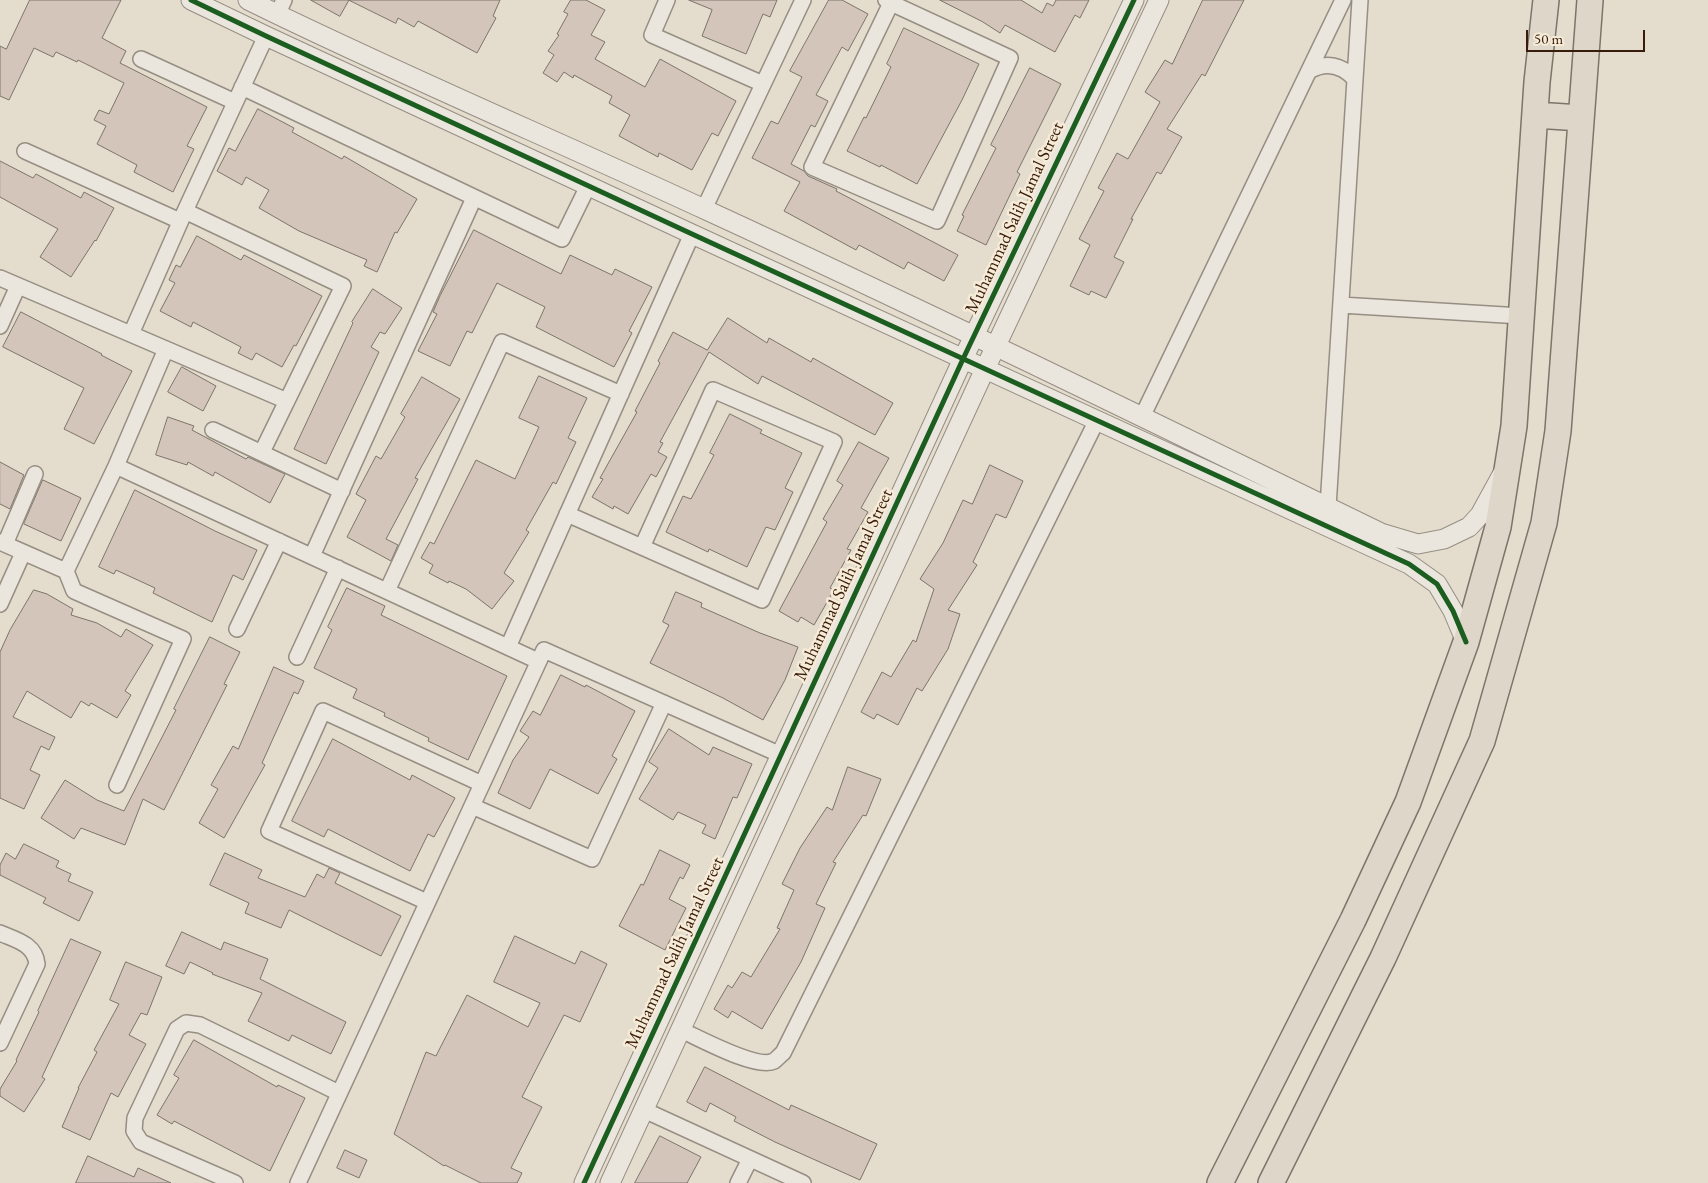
<!DOCTYPE html>
<html>
<head>
<meta charset="utf-8">
<style>
  body { margin:0 }
  #map { position:relative; width:1708px; height:1183px; overflow:hidden; background:#e4dccc; font-family:"EB Garamond",serif }
  canvas { display:block }
  .scale { position:absolute; left:1526px; top:30px; width:119px; height:22px; box-sizing:border-box; border:2px solid #381b0a; border-top:0; padding-left:6px; font-size:15px; line-height:18px; white-space:nowrap; color:#381b0a; -webkit-text-stroke:4px #f5ebd7; paint-order:stroke }
</style>
</head>
<body>
<div id="map">
<canvas width="1708" height="1183"></canvas>
<div class="scale">50 m</div>
</div>
<script>
const context = document.querySelector('canvas').getContext('2d');
context.lineJoin = 'round';
function paint(path, color) { context.fillStyle = color; context.fill(path, 'evenodd'); }
function strokePath(path, color, width, dash) { context.strokeStyle = color; context.lineWidth = width; context.lineCap = dash ? 'butt' : 'round'; context.setLineDash(dash || []); context.stroke(path); }
function drawText(font, color, halo, rows, align = 'center') {
  context.font = font + ' "EB Garamond",serif'; context.lineWidth = 5; context.setLineDash([]); context.textBaseline = 'middle'; context.strokeStyle = halo; context.fillStyle = color; for (const [text, x, y, turn = 0] of rows) {
    context.save(); context.translate(x, y); context.rotate((+turn || 0) * Math.PI / 180); context.textAlign = isNaN(turn) ? turn : align; if (halo) context.strokeText(text, 0, 0); context.fillText(text, 0, 0); context.restore();
  }
}
const building = new Path2D(`
  M30 0H121L102 38 126 51 120 63 207 107 187 146 194 149 173 192 134 172 137 165 97 144 106 126 94 120 99 110 109 114 124 83 78 60 77 62 56 52 53 57 34 48 9 100 0 96V46L6 49Z
  M311 0H349L340 16Z
  M349 0H500L493 16 496 18 477 53 418 21 414 27 398 18 396 23Z
  M571 0H586L605 10 591 35 605 42 595 59 645 87 660 59 736 101 718 136 712 133 692 170 659 153 658 157 619 136 630 115 609 103 612 96 574 75 573 78 564 72 557 82 543 73 554 55 548 51 559 35 557 34 568 14 564 12Z
  M689 0H777L770 17 763 14 746 54 702 36 712 10Z
  M829 0H842L868 14 848 51 842 47 816 95 828 101 815 127 811 125 791 164 804 171 808 176 837 189 836 191 958 255 944 281 908 262 904 269 859 245 856 250 784 211 800 182 752 158 771 121 778 124 802 77 790 71Z
  M940 0H1021L1042 13 1047 3 1053 6 1056 0H1089L1080 18 1075 15 1055 52 1005 25 1000 33 983 22Z
  M1203 0H1244L1205 76 1202 74 1167 129 1182 137 1161 174 1157 172 1131 219H1133L1114 257 1124 262 1106 298 1091 291 1089 295 1070 286 1090 245 1079 239 1104 191 1098 188 1117 153 1128 159 1160 102 1145 92 1165 60 1172 64Z
  M904 28 979 64 962 100 917 184 881 165 880 167 847 151 864 117 866 118 891 67 887 64Z
  M1030 68 1061 84 1017 172 1020 174 986 245 957 231 964 216 962 215 996 148 991 145Z
  M258 109 294 128 292 132 342 159 344 156 417 199 397 233 395 232 377 272 364 266 367 260 299 231 259 208 269 190 246 177 242 185 217 171 229 148 235 151Z
  M0 161 33 178 36 174 81 198 84 192 114 208 96 241 95 240 71 277 40 257 58 229 0 197Z
  M474 230 561 274 570 255 612 275 615 269 652 287 629 331 632 333 614 367 536 327 545 307 497 283 472 333 467 331 450 366 418 351 437 314 433 312 440 296Z
  M197 236 241 260 244 255 322 296 296 346 294 345 282 367 256 353 252 360 238 353 241 347 193 322 191 327 160 311 175 283 169 280 176 265 180 267Z
  M373 289 402 308 385 334 380 332 371 347 379 352 326 464 294 449 353 323 352 322Z
  M21 312 102 354 101 355 132 371 94 444 64 429 84 388 3 347Z
  M728 318 767 343 769 338 811 362 813 358 893 403 875 435 762 376 758 384 709 352 660 442 663 443 658 452 667 457 656 477 651 474 628 514 614 506 613 509 592 497 603 479 600 478 637 412 635 411 660 363 658 361 673 332 707 350Z
  M182 367 216 386 203 411 168 392Z
  M539 376 587 398 568 438 576 442 556 484 553 482 526 530 529 532 504 573 514 581 492 609 466 589 449 581 448 583 429 573 433 565 421 558 430 542 434 544 476 460 515 479 539 427 519 418Z
  M422 377 460 399 415 478 418 479 386 539 398 545 391 561 347 537 366 500 356 494 376 456 381 459 405 417 401 414Z
  M730 414 762 430 760 433 802 453 785 488 793 492 775 530 766 527 747 567 709 549 708 552 666 532 683 496 691 499 714 455 710 453Z
  M168 417 194 426 192 430 246 459 248 457 285 474 270 503 215 472 213 476 188 462 187 465 156 455Z
  M859 442 889 458 861 508 868 512 847 549 851 550 830 588 834 590 814 625 801 617 798 622 779 611 827 522 823 519 843 485 837 481Z
  M0 462 24 475 10 509 0 504Z
  M990 465 1023 481 1006 518 996 514 973 562 977 565 948 610 960 614 948 649 922 691 917 688 898 725 877 714 874 719 861 712 882 672 891 677 913 640 916 642 934 589 920 579 943 543 963 500 972 504Z
  M43 480 81 498 61 541 24 524Z
  M135 490 215 531 257 550 243 580 233 575 212 622 153 593 155 588 116 570 114 574 99 567Z
  M347 588 385 606 381 615 507 676 468 760 428 741 429 738 384 716 385 713 353 698 357 689 314 668 332 630 328 627Z
  M34 590 47 594 73 609 71 615 97 623 121 637 126 629 153 645 125 691 131 695 117 718 91 703 89 706 81 701 71 718 27 691 13 717 55 737 49 750 41 746 30 770 40 775 24 809 0 798V652L10 630Z
  M676 592 702 603 701 607 760 633 798 647 785 680 763 720 723 698 650 663 669 625 663 622Z
  M210 637 240 652 224 684 227 685 164 810 143 799 125 845 81 828 74 839 41 818 65 780 97 800 124 811 176 710 174 709Z
  M274 667 304 681 298 694 294 692 262 763 265 765 224 838 199 823 218 789 211 785 233 746 238 749Z
  M561 675 585 687 586 685 635 711 612 756 617 759 598 794 550 769 530 809 498 793 513 760 529 737 520 731 533 711 540 715Z
  M669 729 709 755 713 747 752 764 737 798 733 797 715 839 702 833 706 825 678 812 673 820 639 799 658 768 649 762Z
  M333 739 410 780 412 775 455 798 434 837 428 834 410 871 328 829 324 837 292 821Z
  M848 767 881 779 866 816 863 815 833 862 836 863 816 904 825 908 801 962 762 1029 732 1011 728 1018 714 1009 728 985 732 988 742 972 751 977 780 929 777 928 794 890 782 884 800 848 827 807 832 810Z
  M24 844 59 861 56 867 71 874 68 881 93 892 79 921 43 903 46 898 0 875V865L6 853 15 859Z
  M660 850 690 865 683 879 680 877 669 899 686 908 665 950 619 926 641 884 643 885Z
  M225 853 262 870 258 878 305 897 317 874 324 878 329 868 340 873 335 883 401 916 381 956 289 910 281 928 245 913 249 903 210 885Z
  M182 932 221 950 224 942 268 959 260 979 346 1022 331 1054 292 1035 289 1041 248 1021 262 993 212 974 213 973 190 962 184 974 166 966Z
  M515 936 575 964 581 951 607 964 580 1022 564 1015 522 1097 542 1107 511 1168 522 1173 517 1183H481L445 1165 444 1166 394 1134 426 1052 436 1056 467 995 528 1027 540 1003 494 982Z
  M71 939 101 952 42 1077 45 1079 24 1112 0 1096V1089L17 1061 16 1060 39 1012 38 1011Z
  M126 962 162 977 147 1015 141 1013 129 1035 146 1044 118 1097 111 1093 90 1140 62 1127 79 1088H78L97 1052 94 1050 119 1004 110 1000Z
  M194 1040 277 1087 278 1085 305 1098 270 1171 174 1121 172 1124 157 1115 179 1078 174 1075Z
  M705 1067 789 1110 791 1105 877 1144 860 1180 775 1142 734 1121 736 1117 710 1103 706 1112 687 1102Z
  M660 1136 701 1157 687 1183H635Z
  M345 1150 367 1160 359 1178 337 1168Z
  M88 1156 134 1177 138 1168 171 1183H76Z`);
paint(building, '#d3c5b9');
strokePath(building, '#7d746a', 1);
const minor = new Path2D(`
  M667 0 652 35 763 84
  M886 0 891 3 1010 58 937 221 812 167 891 3
  M277 15 284 0
  M141 59 235 102
  M1309 71C1326 61 1342 65 1355 79
  M242 87 562 239 588 186
  M25 151 180 221
  M704 209 803 0
  M185 211 343 286 262 452
  M0 278 287 401
  M1341 305 1521 316
  M0 326 18 286
  M131 334 185 211 266 36
  M1142 417 1343 0
  M213 430 342 491
  M116 466 538 661
  M1328 507 1360 0
  M567 514 762 600 834 442 713 390 642 547
  M0 542 66 571
  M5 544 35 474
  M312 556 474 198
  M387 591 502 342 621 394
  M0 604 23 553
  M237 629 279 541
  M508 647 692 234
  M297 657 338 568
  M117 785 183 639 74 591 66 571 116 466 166 349
  M472 806 592 859 664 703
  M427 902 269 831 323 711 482 784
  M0 933C16 940 35 944 37 964L0 1043
  M681 1030C699 1038 757 1070 774 1061 777 1059 780 1055 783 1053L1097 420
  M644 1110 803 1183
  M235 1183 141 1142 134 1131 135 1118 177 1029 186 1023 200 1025 339 1093
  M298 1183 544 650 781 755
  M738 1183 750 1159`);
const tertiary = new Path2D(`
  M191 0 266 36 692 234 1409 564 1437 584 1453 611 1466 642
  M248 0C398 74 553 139 706 210 932 314 1157 424 1381 533L1418 544 1444 539 1469 527 1480 515 1503 473
  M584 1183 963 359 1134 0
  M610 1183 985 369 1159 0`);
const primary = new Path2D(`
  M1535 115 1581 118
  M1220 1183 1353 920 1408 802 1466 642 1498 527 1514 426 1537 82 1546 0
  M1271 1183 1383 958 1482 741 1544 523 1558 431 1590 0`);
strokePath(minor, '#968e83', 18);
strokePath(tertiary, '#968e83', 21);
strokePath(primary, '#7d746a', 28);
strokePath(minor, '#eae6de', 15);
strokePath(tertiary, '#eae6de', 19);
strokePath(primary, '#ddd6c9', 25);
strokePath(new Path2D(`
  M191 0 266 36 692 234 1409 564 1437 584 1453 611 1466 642
  M584 1183 963 359 1134 0`), '#1b5e20', 5);
drawText('18px', '#381b0a', '#f5ebd7', [
  ["Muhammad Salih Jamal Street",1015,218,-65],
  ["Muhammad Salih Jamal Street",844,585,-65],
  ["Muhammad Salih Jamal Street",675,953,-65]
]);
</script>
</body>
</html>
